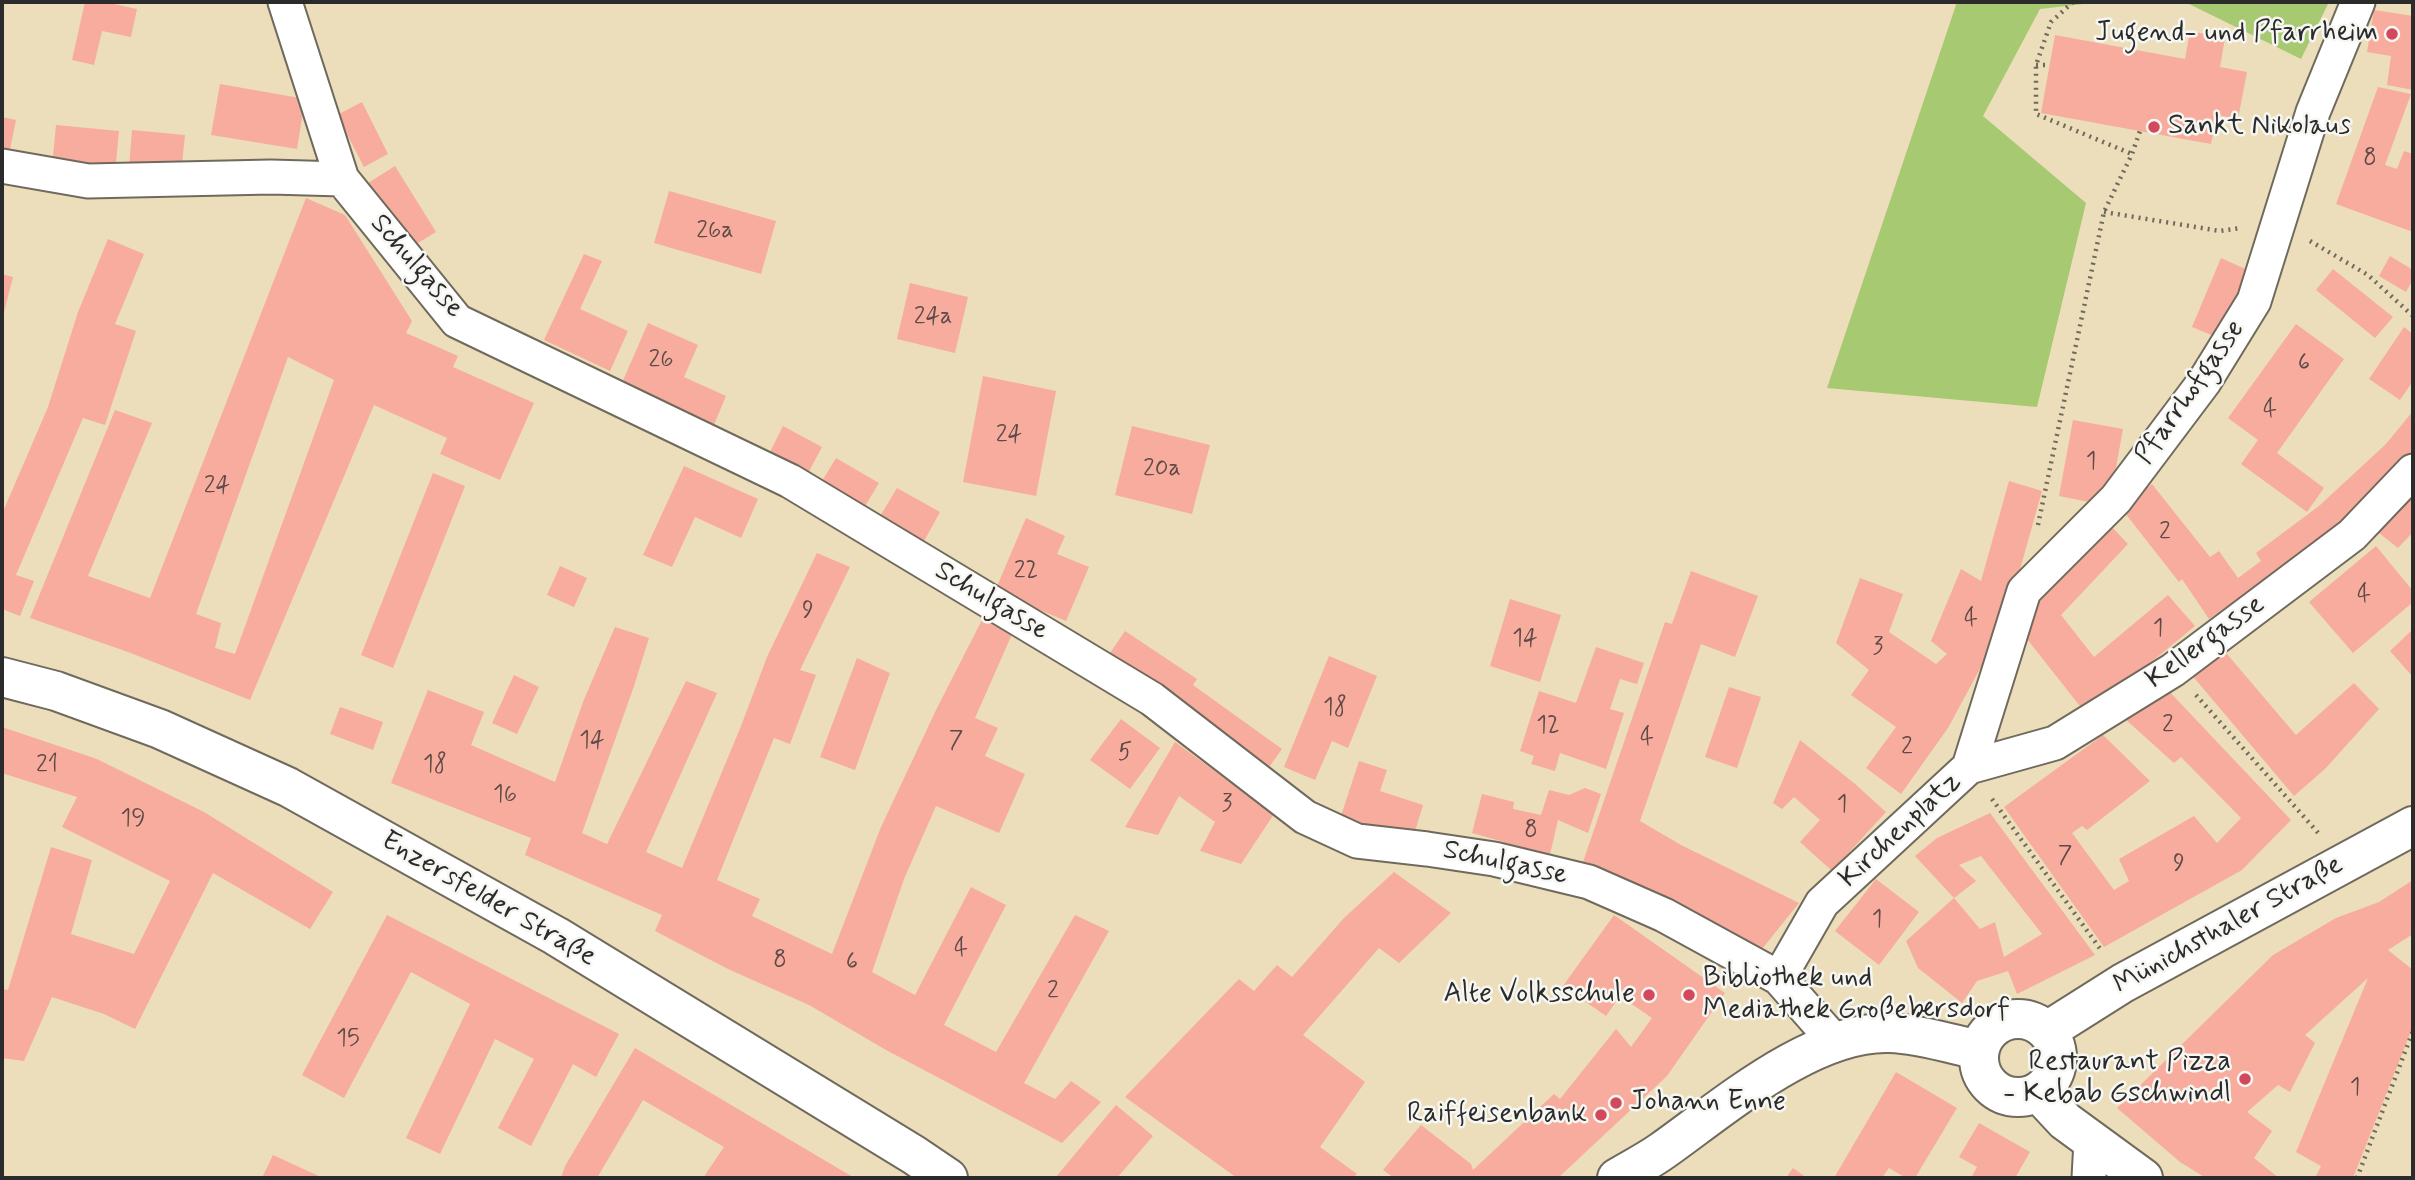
<!DOCTYPE html>
<html>
<head>
<meta charset="utf-8">
<style>
  body { margin:0 }
  #map { position:relative; width:2415px; height:1180px; overflow:hidden; background:#ecdeba; font-family:Mynerve,sans-serif }
  canvas { display:block }
  .frame { position:absolute; inset:0; border:4px solid #2b2b2b; pointer-events:none }
</style>
</head>
<body>
<div id="map">
<canvas width="2415" height="1180"></canvas>
<div class="frame"></div>
</div>
<script>
const context = document.querySelector('canvas').getContext('2d');
context.lineJoin = 'round';
function paint(path, color) { context.fillStyle = color; context.fill(path, 'evenodd'); }
function strokePath(path, color, width, dash) { context.strokeStyle = color; context.lineWidth = width; context.lineCap = dash ? 'butt' : 'round'; context.setLineDash(dash || []); context.stroke(path); }
function drawText(font, color, halo, rows, align = 'center') {
  context.font = font + ' Mynerve,sans-serif'; context.lineWidth = 5; context.setLineDash([]); context.textBaseline = 'middle'; context.strokeStyle = halo; context.fillStyle = color; for (const [text, x, y, turn = 0] of rows) {
    context.save(); context.translate(x, y); context.rotate((+turn || 0) * Math.PI / 180); context.textAlign = isNaN(turn) ? turn : align; if (halo) context.strokeText(text, 0, 0); context.fillText(text, 0, 0); context.restore();
  }
}
paint(new Path2D(`
  M1957 2H2101L2040 9 1983 116 2086 203 2037 407 1827 388Z
  M2185 2H2329L2301 59Z`), '#a7c971');
paint(new Path2D(`
  M85 2H105L137 9 131 37 102 31 94 65 72 60Z
  M2374 10 2413 16V90L2387 85 2391 56 2367 52Z
  M2190 31 2225 38 2220 67 2247 72 2238 119 2217 115 2211 144 2041 113 2055 35 2185 59Z
  M220 84 305 99 297 149 211 135Z
  M2378 87 2411 94 2385 165 2397 169 2404 151 2413 154V232L2336 204Z
  M362 102 388 154 364 167 337 115Z
  M2 117 16 120 9 154 2 153Z
  M56 125 119 131 115 174 52 167Z
  M132 130 185 135 181 173 129 168Z
  M395 166 436 232 408 249 368 183Z
  M669 191 776 221 761 274 654 243Z
  M306 198 345 215 412 321 406 333 458 356 453 367 534 403 500 480 440 454 447 438 374 405 250 700 128 652 30 618 115 410 152 423 88 576 150 598ZM288 357 334 380 235 654 215 648 221 623 196 614Z
  M108 239 144 254 115 324 136 331 105 425 83 418 16 575 34 581 20 616 2 609V514L48 407 78 312Z
  M584 254 602 261 580 309 628 331 610 371 544 340Z
  M2390 256 2413 270V279L2406 292 2379 276Z
  M2221 258 2250 271 2221 339 2192 327Z
  M2333 269 2393 317 2375 338 2316 290Z
  M2 274 13 277 3 316H2Z
  M910 283 968 297 955 353 897 339Z
  M648 323 698 345 684 377 726 396 711 432 618 392Z
  M2296 324 2344 359 2277 453 2324 488 2307 512 2241 464 2258 440 2228 418Z
  M2404 327 2413 334V381L2400 400 2369 379Z
  M983 376 1056 391 1036 496 963 482Z
  M2413 411V450L2404 461 2338 533 2231 616 2225 608 2209 619 2182 579 2179 582 2121 508 2152 484 2210 557 2219 551 2238 578 2261 561 2256 553 2319 506 2386 444Z
  M2073 420 2123 429 2109 506 2059 496Z
  M783 426 822 447 807 475 769 454Z
  M1132 426 1210 445 1192 514 1115 495Z
  M836 458 879 483 862 511 819 486Z
  M684 466 758 499 741 538 695 517 672 567 643 555Z
  M433 473 465 486 393 668 361 655Z
  M2413 478V532L2398 548 2370 526Z
  M2009 481 2042 491 2012 598 1988 654 1948 728 1901 794 1866 768 1896 727 1851 695 1869 670 1836 643 1860 578 1903 594 1889 632 1936 664 1947 654 1931 641 1961 569 1981 581Z
  M897 488 940 512 923 543 879 518Z
  M1026 518 1065 536 1057 554 1089 567 1066 621 995 591Z
  M2108 523 2128 544 2061 615 2094 657 2168 595 2195 626 2087 715 2019 629 2058 575Z
  M2376 546 2413 591V602L2353 653 2309 602Z
  M817 553 850 567 800 670 816 675 790 744 774 738 717 880 760 899 752 916 832 954 881 827 937 708 985 614 1013 632 975 718 998 728 985 756 1025 774 999 833 936 806 904 879 872 972 915 995 971 887 1006 905 944 1025 996 1052 1075 915 1109 931 1024 1083 1055 1099 1071 1081 1101 1102 1062 1143 886 1050 809 1005 728 969 655 931 662 915 525 855 531 838 391 783 428 690 484 712 471 745 555 782 583 702 615 627 649 638 634 686 582 833 607 844 686 681 717 693 646 852 682 868 741 726 767 657Z
  M560 566 587 578 574 607 547 595Z
  M1691 571 1758 596 1735 657 1701 644 1640 821 1681 845 1799 903 1762 949 1583 862 1665 622 1672 624Z
  M1510 599 1561 615 1540 682 1490 666Z
  M2413 629V677L2390 651Z
  M1125 631 1197 679 1193 685 1282 749 1267 770 1106 659Z
  M1596 647 1644 663 1637 684 1620 679 1610 709 1624 713 1606 769 1560 753 1555 771 1531 764 1534 756 1520 751 1539 691 1576 703Z
  M2221 647 2296 735 2354 683 2379 709 2325 769 2294 796 2190 673Z
  M1329 656 1377 676 1348 748 1332 741 1315 780 1284 767Z
  M857 658 890 673 855 770 820 757Z
  M514 675 539 687 517 734 492 723Z
  M1729 687 1761 697 1737 768 1705 757Z
  M2165 687 2291 820 2242 870 2104 947 2004 807 2103 735 2150 781 2087 830 2082 826 2072 833 2114 890 2129 881 2119 859 2194 816 2217 843 2241 818 2181 757 2174 763 2125 719Z
  M340 707 383 722 373 750 330 734Z
  M1121 719 1160 748 1130 789 1090 760Z
  M2 727 97 759 204 812 333 892 310 929 213 873 135 1029 104 1014 52 997 24 1061 2 1058V989L8 990 51 847 92 860 71 934 134 954 170 881 62 827 77 797 2 773Z
  M1800 740 1854 783 1886 812 1832 871 1800 842 1820 820 1794 797 1782 809 1773 803Z
  M1175 742 1274 814 1241 864 1200 851 1215 822 1179 796 1158 835 1125 827Z
  M1359 761 1387 770 1380 791 1423 805 1413 838 1370 824 1366 835 1338 825Z
  M1585 788 1601 794 1588 833 1558 820 1548 863 1502 851 1504 842 1472 833 1482 794 1514 802 1513 809 1541 815 1549 790 1569 795Z
  M1990 813 2095 955 2017 994 2008 971 1977 981 1962 1003 1918 968 1906 941 1954 898 1980 929 1995 922 2004 957 2042 934 1981 856 1959 865 1976 881 1954 898 1915 856 1937 838Z
  M1394 872 1451 913 1399 963 1379 948 1303 1035 1365 1082 1320 1147 1357 1174 1353 1178H1237L1125 1097 1239 979 1254 991 1277 965 1292 977 1344 918Z
  M1876 879 1919 912 1879 965 1835 931Z
  M2413 880V934L2388 950 2413 970V1026L2353 1178H2315L2321 1166 2296 1152 2368 978 2305 1035 2315 1043 2290 1092 2278 1085 2247 1112 2272 1131 2254 1158 2279 1178H2206L2180 1162 2117 1108 2273 955 2336 918 2379 902Z
  M387 915 619 1034 596 1077 573 1064 531 1146 498 1128 534 1059 495 1039 440 1154 406 1138 470 1004 411 972 344 1098 302 1075Z
  M1614 915 1725 993 1667 1076 1558 1178H1394L1383 1170 1421 1125 1471 1164 1473 1170 1554 1094 1560 1099 1616 1029 1631 1047 1652 1018 1620 996 1606 1016 1563 986Z
  M635 1048 846 1173 855 1178H703L724 1147 643 1100 597 1178H561L565 1166Z
  M1896 1072 1957 1108 1915 1178H1906L1889 1168 1882 1178H1834Z
  M1116 1105 1153 1136 1117 1178H1055Z
  M1979 1123 2030 1152 2015 1178H1971L1977 1167 1959 1157Z
  M273 1155 323 1178H262Z
  M1793 1168 1807 1178H1786Z`), '#f7ac9e');
const minor = new Path2D(`
  M285 2 342 179 457 321 790 481 1152 699 1305 817 1357 841 1427 849 1494 859 1589 882 1664 915 1779 978 1836 1043
  M2 166 88 181 271 177 342 179
  M1969 767 2055 743 2173 670 2352 535 2413 471
  M1779 978 1822 903 1969 767 2024 591 2116 499 2204 382 2254 301 2313 112 2358 2
  M2089 1178 2091 1141`);
const tertiary = new Path2D(`
  M2 677 56 691 160 729 288 787 556 936 914 1155 948 1178
  M1979 1058a39 39 0 1 1 78 0a39 39 0 1 1-78 0Z
  M2047 1031 2123 983 2413 826
  M2038 1092 2065 1121 2143 1178
  M1617 1178C1632 1169 1648 1161 1662 1151 1723 1108 1812 1030 1890 1033 1920 1034 1951 1044 1979 1050`);
strokePath(minor, '#6f6a5d', 37);
strokePath(tertiary, '#6f6a5d', 42);
strokePath(new Path2D(`
  M2073 2 2051 22 2036 65V114L2132 154
  M2036 65H2049
  M2104 212 2220 231 2241 228
  M2310 241 2368 275 2413 316
  M2038 525 2104 212 2132 154 2140 131
  M2196 695 2320 835
  M1992 799 2101 950
  M2357 1178 2413 1031`), '#6f6a5d', 4.5, [2, 5]);
strokePath(minor, '#fff', 33);
strokePath(tertiary, '#fff', 38);
for (const [x, y, r, color] of [
  [2392,34,7,"#d1495b"],
  [2154,127,7,"#d1495b"],
  [1649,995,7,"#d1495b"],
  [1689,995,7,"#d1495b"],
  [2245,1079,7,"#d1495b"],
  [1616,1103,7,"#d1495b"],
  [1601,1115,7,"#d1495b"]
]) { const dot = new Path2D(); dot.arc(x, y, r, 0, 2 * Math.PI); context.fillStyle = color; context.fill(dot); strokePath(dot, '#f6f6f2', 2.5); }
drawText('24px', '#5e4b48', null, [
  ["8",2370,159],
  ["26a",715,232],
  ["24a",933,318],
  ["26",661,361],
  ["6",2304,364],
  ["4",2270,411],
  ["24",1009,436],
  ["1",2091,463],
  ["20a",1162,470],
  ["24",217,487],
  ["2",2165,533],
  ["22",1026,572],
  ["4",2364,596],
  ["9",808,612],
  ["4",1971,620],
  ["1",2158,630],
  ["14",1525,640],
  ["3",1878,648],
  ["18",1335,709],
  ["2",2168,726],
  ["12",1548,727],
  ["4",1647,739],
  ["14",592,742],
  ["7",956,742],
  ["2",1907,748],
  ["5",1125,754],
  ["21",47,766],
  ["18",435,766],
  ["16",505,796],
  ["3",1227,805],
  ["1",1842,806],
  ["19",133,820],
  ["8",1531,831],
  ["7",2065,857],
  ["9",2179,865],
  ["1",1877,921],
  ["4",961,950],
  ["8",780,961],
  ["6",852,963],
  ["2",1053,992],
  ["15",348,1040],
  ["1",2355,1089]
]);
drawText('28px', '#2b2b2b', '#f6f6f2', [
  ["Jugend- und Pfarrheim",2378,34],
  ["Sankt Nikolaus",2168,127,"left"],
  ["Bibliothek und",1703,979,"left"],
  ["Mediathek Großebersdorf",1703,1011,"left"],
  ["Alte Volksschule",1635,995],
  ["Restaurant Pizza",2231,1063],
  ["- Kebab Gschwindl",2231,1095],
  ["Johann Enne",1630,1103,"left"],
  ["Raiffeisenbank",1587,1115]
], 'right');
drawText('28px', '#2b2b2b', '#f6f6f2', [
  ["Schulgasse",416,267,49],
  ["Pfarrhofgasse",2191,393,-55],
  ["Schulgasse",991,602,31],
  ["Kellergasse",2206,643,-36],
  ["Kirchenplatz",1901,831,-43],
  ["Schulgasse",1505,864,12],
  ["Enzersfelder Straße",488,900,30],
  ["Münichsthaler Straße",2229,926,-29]
]);
</script>
</body>
</html>
